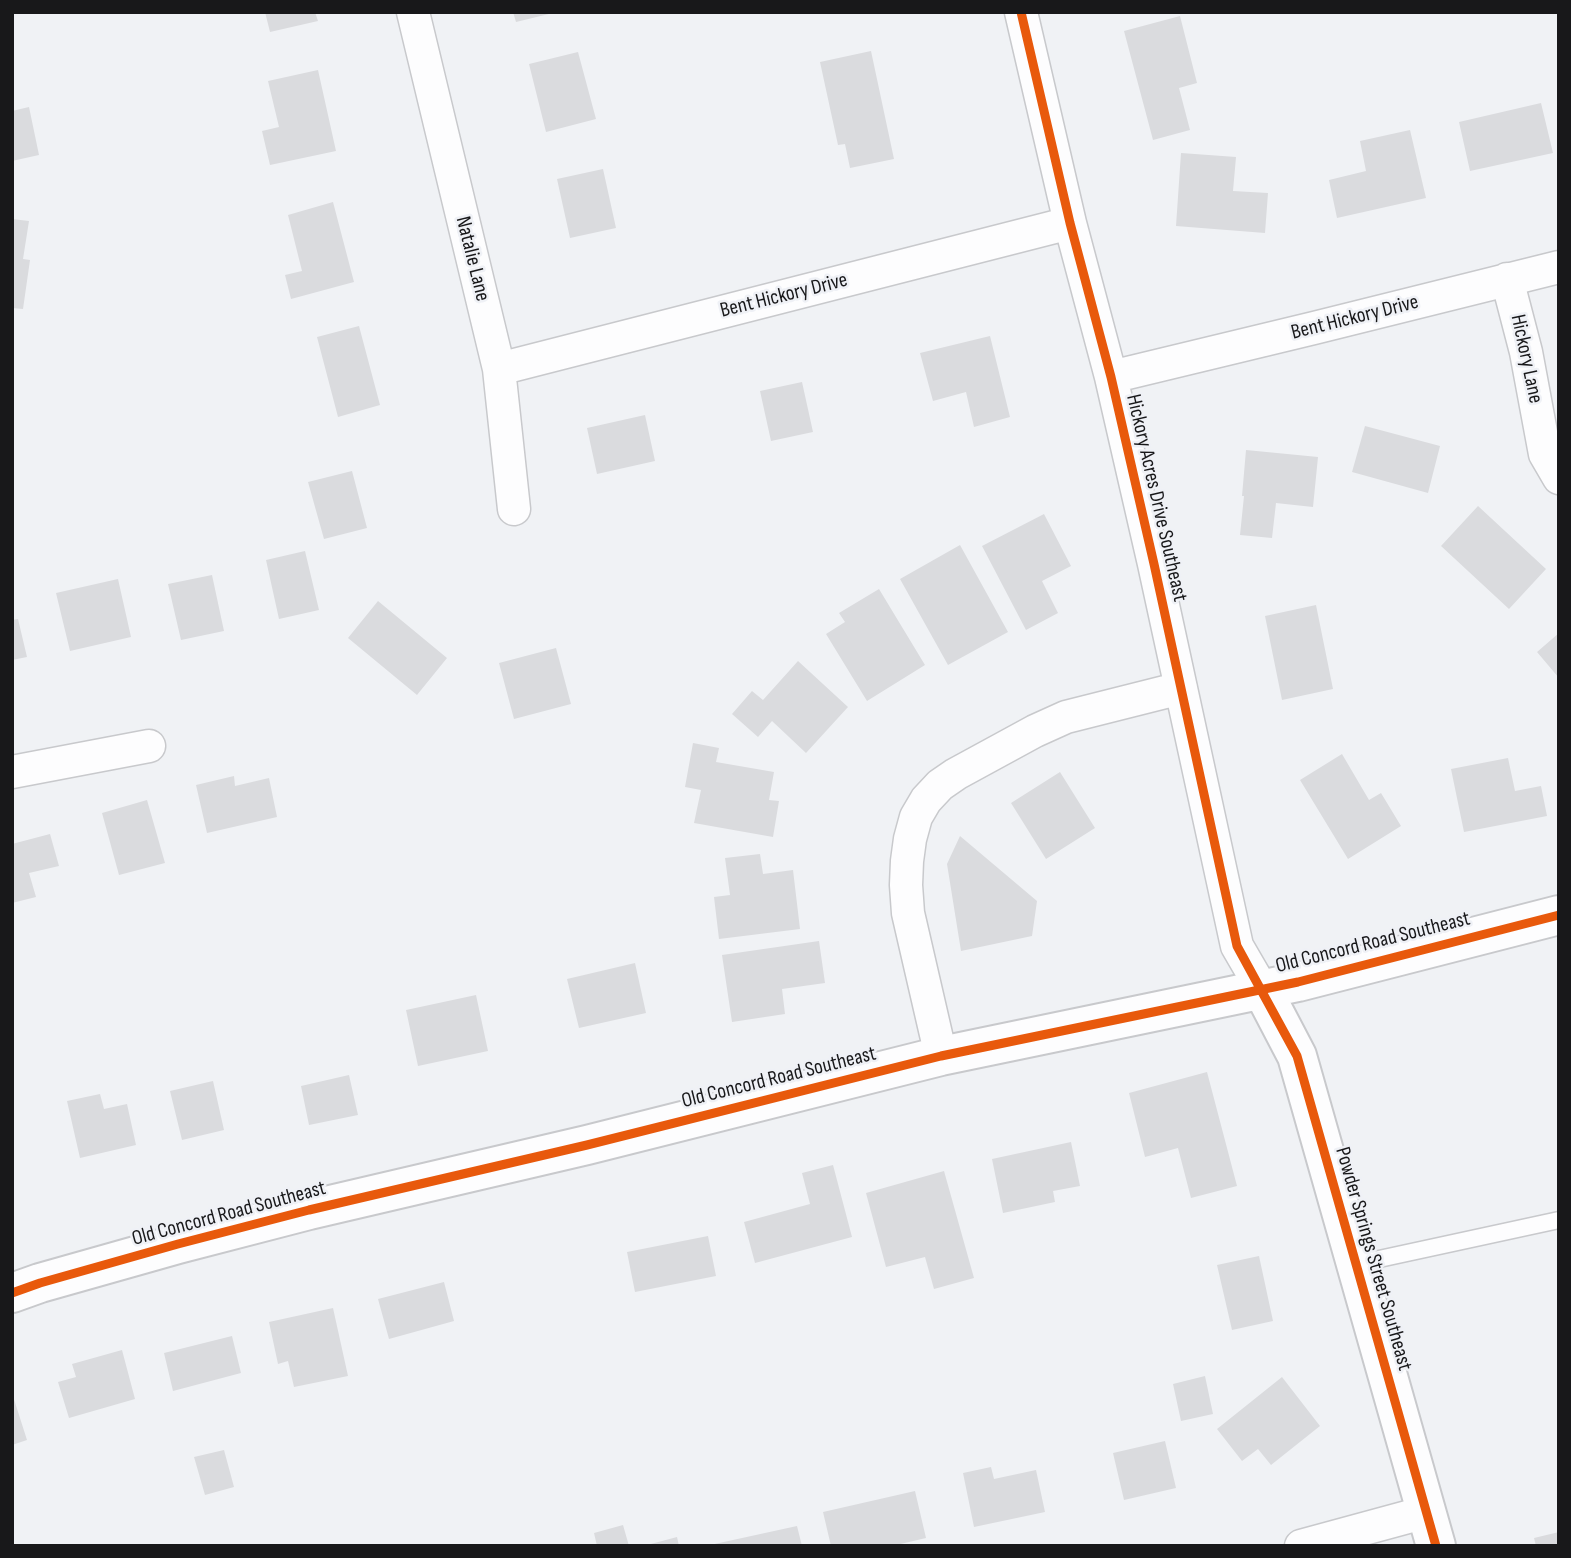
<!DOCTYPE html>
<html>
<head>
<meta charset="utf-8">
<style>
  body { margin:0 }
  #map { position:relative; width:1571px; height:1558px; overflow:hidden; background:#f0f2f5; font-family:"Sofia Sans Condensed",sans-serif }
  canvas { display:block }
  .frame { position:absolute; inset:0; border:14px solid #18181a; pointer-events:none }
</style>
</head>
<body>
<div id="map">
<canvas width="1571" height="1558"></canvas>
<div class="frame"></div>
</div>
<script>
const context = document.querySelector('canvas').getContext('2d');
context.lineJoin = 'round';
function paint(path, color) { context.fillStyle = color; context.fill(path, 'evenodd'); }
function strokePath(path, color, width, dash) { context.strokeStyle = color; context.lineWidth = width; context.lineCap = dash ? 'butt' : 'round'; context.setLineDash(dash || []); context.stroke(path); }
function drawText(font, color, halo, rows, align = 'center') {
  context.font = font + ' "Sofia Sans Condensed",sans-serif'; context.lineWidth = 5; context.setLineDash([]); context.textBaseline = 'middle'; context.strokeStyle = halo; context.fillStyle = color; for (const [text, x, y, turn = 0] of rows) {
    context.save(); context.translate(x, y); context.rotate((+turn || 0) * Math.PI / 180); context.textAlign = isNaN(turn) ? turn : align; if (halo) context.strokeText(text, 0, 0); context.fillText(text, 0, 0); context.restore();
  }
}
paint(new Path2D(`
  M265 12H315L318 21 270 32Z
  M513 12H553V13L516 22Z
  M1180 16 1197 83 1179 88 1190 130 1153 140 1124 31Z
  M871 51 894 159 850 168 845 144 838 145 820 62Z
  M578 52 596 119 546 132 529 64Z
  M318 70 336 151 270 165 262 131 279 127 268 81Z
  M1541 103 1553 153 1470 171 1459 122Z
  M29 107 39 155 12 161V111Z
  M1410 130 1426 198 1337 218 1329 180 1366 171 1360 141Z
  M1181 153 1236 157 1233 191 1268 193 1265 233 1176 226Z
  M603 169 616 228 570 238 557 179Z
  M333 202 354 282 291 299 285 275 302 271 288 215Z
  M12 219 29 221 23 259 30 260 23 309 12 308Z
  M359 326 380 405 338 417 317 337Z
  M990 336 1010 417 974 427 966 392 933 401 920 353Z
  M802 382 813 432 771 441 760 391Z
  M645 415 655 461 597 474 587 428Z
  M1365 426 1440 446 1428 493 1352 472Z
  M1246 450 1318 457 1313 507 1276 503 1272 538 1240 535 1244 496H1242Z
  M352 471 367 528 324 539 308 482Z
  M1478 506 1546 569 1509 609 1441 546Z
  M1044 514 1071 566 1042 581 1058 613 1026 630 982 546Z
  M960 545 1008 632 948 665 900 579Z
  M305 551 319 610 279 619 266 560Z
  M212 575 224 631 181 640 168 584Z
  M118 579 131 637 70 651 56 593Z
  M879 589 925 665 867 701 826 634 845 622 839 613Z
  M378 601 447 658 417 695 348 638Z
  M1316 605 1333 689 1282 700 1265 616Z
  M18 619 27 657 12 660V620Z
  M1559 633V678L1537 652Z
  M556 648 571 704 514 719 499 663Z
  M798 661 848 707 806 753 772 721 758 737 732 714 752 691 763 700Z
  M693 743 719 748 716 762 774 772 769 800 779 801 773 837 694 823 701 790 685 787Z
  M1342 754 1369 800 1381 793 1401 826 1348 859 1300 780Z
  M1508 758 1515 791 1541 786 1547 816 1464 832 1451 769Z
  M1060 772 1095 828 1046 859 1011 803Z
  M234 776 235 786 269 778 277 817 207 833 196 785Z
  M147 800 165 863 119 875 102 813Z
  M50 834 59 866 29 873 36 897 12 903V844Z
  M960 836 1037 901 1032 936 961 951 947 864Z
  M760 854 763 874 793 870 800 929 719 939 714 897 730 895 725 858Z
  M819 941 825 983 782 989 785 1014 732 1022 722 955Z
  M635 963 646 1013 579 1028 567 979Z
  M476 995 488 1051 418 1066 406 1010Z
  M1207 1072 1237 1186 1191 1198 1178 1148 1145 1157 1129 1093Z
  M349 1075 358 1115 309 1125 301 1086Z
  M213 1081 224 1130 182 1140 170 1091Z
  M100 1094 104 1109 127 1104 136 1145 80 1158 67 1101Z
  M1071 1142 1080 1186 1053 1191 1055 1202 1003 1213 992 1159Z
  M833 1165 852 1237 755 1263 744 1222 810 1204 802 1173Z
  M944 1171 974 1278 934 1289 925 1257 886 1267 866 1193Z
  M708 1236 716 1276 635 1292 627 1252Z
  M1259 1256 1273 1321 1232 1330 1217 1265Z
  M444 1282 454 1321 389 1339 378 1299Z
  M333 1308 348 1376 294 1387 288 1361 278 1364 269 1322Z
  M232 1336 241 1373 173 1391 164 1353Z
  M122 1350 135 1399 69 1418 58 1382 76 1377 72 1364Z
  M1205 1376 1213 1414 1181 1421 1173 1384Z
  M1282 1377 1320 1426 1271 1465 1258 1449 1242 1461 1217 1429Z
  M12 1393 27 1440 12 1445Z
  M1165 1441 1176 1488 1124 1500 1113 1453Z
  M224 1450 234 1487 205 1495 194 1457Z
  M991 1467 994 1479 1036 1470 1045 1512 974 1527 963 1473Z
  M915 1491 926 1538 892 1546H831L823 1512Z
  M623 1525 629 1546H597L594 1533Z
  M797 1526 802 1546H710V1545Z
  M1559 1532V1546H1536L1534 1538Z
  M677 1537 679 1546H648L647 1545Z`), '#dadbde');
const service = new Path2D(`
  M1356 1264 1559 1220`);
const minor = new Path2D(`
  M413 12 499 369 514 509
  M1021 12 1070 223 1111 377 1154 564 1237 946 1262 989
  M1507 279 1526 352 1545 454 1559 478
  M499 369 1070 223
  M1111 377 1314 328 1559 267
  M12 772 149 746
  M941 1056 908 913 906 885 907 861 910 839 916 817 926 800 940 785 956 774 1035 731 1066 717 1181 688
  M1301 1546 1426 1512`);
const tertiary = new Path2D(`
  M1262 989 1297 1056 1436 1546
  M12 1293 40 1283 178 1244 309 1210 587 1145 941 1056 1298 982 1559 915`);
strokePath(service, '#c8c9cc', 19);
strokePath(minor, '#c8c9cc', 35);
strokePath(tertiary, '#c8c9cc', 42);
strokePath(service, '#fdfdfe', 16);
strokePath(minor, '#fdfdfe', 32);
strokePath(tertiary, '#fdfdfe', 38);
strokePath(new Path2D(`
  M1021 12 1070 223 1111 377 1154 564 1237 946 1297 1056 1436 1546
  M12 1293 40 1283 178 1244 309 1210 587 1145 941 1056 1298 982 1559 915`), '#e8590c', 9);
drawText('21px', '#18181a', '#eff1f6', [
  ["Natalie Lane",472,259,76],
  ["Bent Hickory Drive",784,296,-14],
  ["Bent Hickory Drive",1355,318,-14],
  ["Hickory Lane",1526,359,78],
  ["Hickory Acres Drive Southeast",1156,498,77],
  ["Old Concord Road Southeast",1373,943,-14],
  ["Old Concord Road Southeast",779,1078,-14],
  ["Old Concord Road Southeast",229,1214,-15],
  ["Powder Springs Street Southeast",1373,1259,74]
]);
</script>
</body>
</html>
